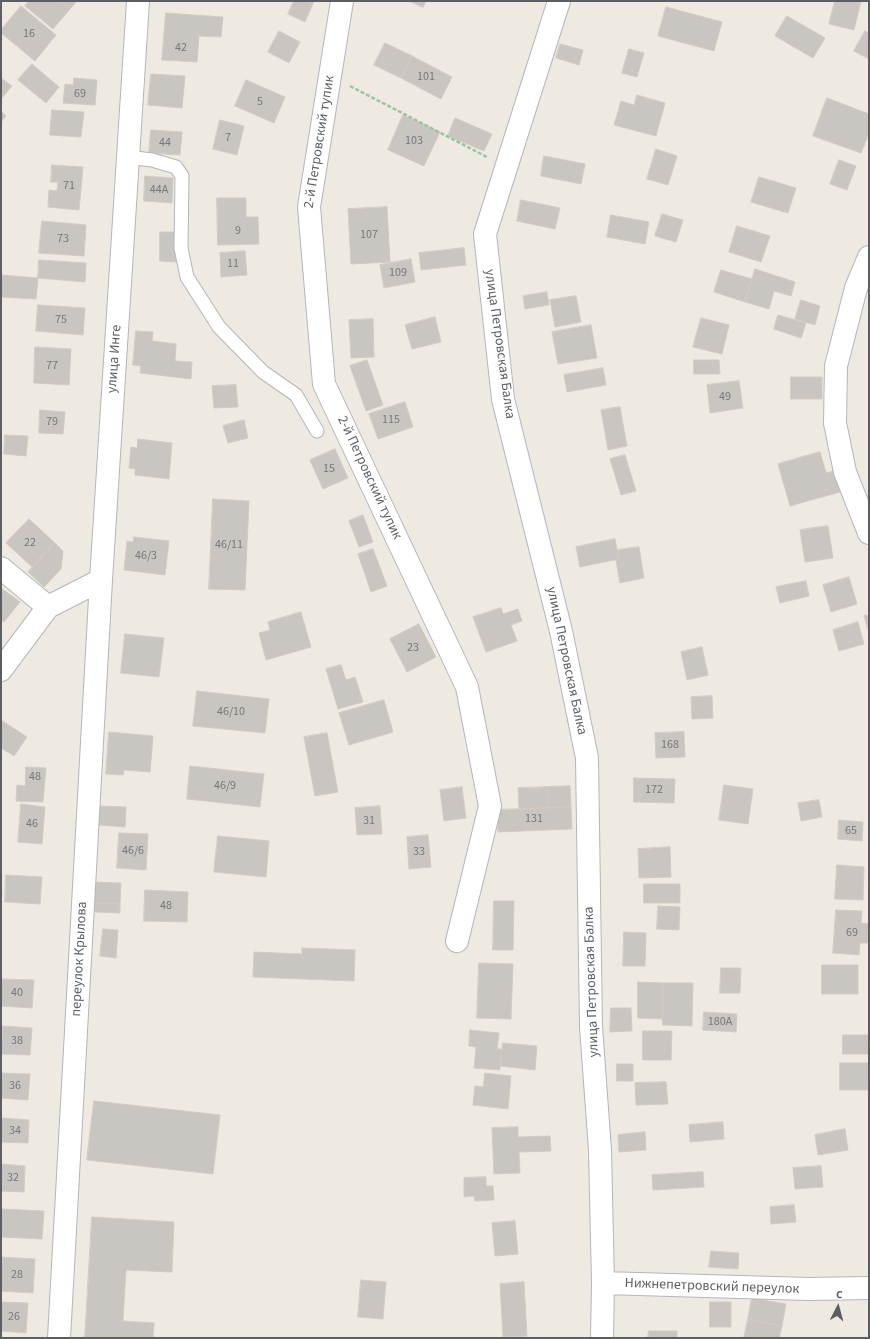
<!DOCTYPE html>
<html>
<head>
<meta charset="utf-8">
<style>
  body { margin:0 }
  #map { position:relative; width:870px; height:1339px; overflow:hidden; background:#eeeae2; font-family:"Source Sans 3",sans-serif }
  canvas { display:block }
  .frame { position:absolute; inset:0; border:2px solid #5b5f64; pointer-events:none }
  .north { position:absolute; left:818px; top:1287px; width:40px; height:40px; -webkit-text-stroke:3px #fff; paint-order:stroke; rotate:6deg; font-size:11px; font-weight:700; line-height:16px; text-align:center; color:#5b5f64 }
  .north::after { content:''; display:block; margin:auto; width:14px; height:18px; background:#5b5f64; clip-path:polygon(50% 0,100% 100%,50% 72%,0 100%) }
</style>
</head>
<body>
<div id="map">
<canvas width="870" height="1339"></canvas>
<div class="frame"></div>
<div class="north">С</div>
</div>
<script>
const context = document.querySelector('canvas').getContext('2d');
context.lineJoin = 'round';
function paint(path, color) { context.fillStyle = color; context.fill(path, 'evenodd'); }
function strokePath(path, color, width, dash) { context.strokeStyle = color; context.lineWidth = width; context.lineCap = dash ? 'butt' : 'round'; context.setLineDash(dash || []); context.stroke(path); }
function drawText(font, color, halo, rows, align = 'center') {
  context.font = font + ' "Source Sans 3",sans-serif'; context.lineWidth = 3; context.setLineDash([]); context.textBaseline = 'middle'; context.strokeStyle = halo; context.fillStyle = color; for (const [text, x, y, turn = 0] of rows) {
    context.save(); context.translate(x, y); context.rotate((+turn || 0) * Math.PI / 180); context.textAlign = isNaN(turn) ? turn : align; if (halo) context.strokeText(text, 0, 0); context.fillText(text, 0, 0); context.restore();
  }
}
const building = new Path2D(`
  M29 1H61L70 9 53 29 25 6Z
  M61 1H77L70 9Z
  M294 1H314L305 22 288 14Z
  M409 1H426L423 7Z
  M835 1H861L854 30 829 24Z
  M21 6 56 35 35 61 1 33V30Z
  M666 7 722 22 714 51 658 36Z
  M166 13 223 17 221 37 199 36 197 62 162 60Z
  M787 16 825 38 813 58 775 36Z
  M279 31 300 42 289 63 268 52Z
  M865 31 869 33V59L854 51Z
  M385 43 412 56 401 78 374 65Z
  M560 44 583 50 579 65 556 58Z
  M629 49 644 53 637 77 622 73Z
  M412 56 452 77 441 99 401 78Z
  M32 64 59 87 46 103 18 80Z
  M151 74 185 76 182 108 148 105Z
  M1 78 12 86 1 99Z
  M74 78 97 80 95 105 63 103 65 84 73 85Z
  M246 80 285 97 274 123 235 106Z
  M637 95 665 103 656 136 614 125 621 101 634 105Z
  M827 98 869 114V133L861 153 813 136Z
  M52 110 84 112 81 137 50 135Z
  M1 111 6 116 1 122Z
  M403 115 440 132 424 166 388 150Z
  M455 118 492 134 484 151 448 136Z
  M220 120 244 126 237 155 213 149Z
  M151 130 182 132 180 155 149 153Z
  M656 149 677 156 668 185 647 179Z
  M544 156 585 164 581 184 541 176Z
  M839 160 856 166 847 190 830 184Z
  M52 165 83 167 79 210 48 207 49 190 57 191 58 182H51Z
  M145 176 173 178 172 203 144 201Z
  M759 177 796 188 788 213 751 202Z
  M217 198H246V217H258L259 244 218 245Z
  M521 200 560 208 555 229 517 221Z
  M387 207 390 262 351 264 348 209Z
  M662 214 683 220 676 242 655 236Z
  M611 215 649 222 645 244 607 237Z
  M42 221 86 225 84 256 39 253Z
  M737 226 770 236 761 262 729 252Z
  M160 232H177L176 262 160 261Z
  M464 248 466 265 421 270 419 253Z
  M245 251 247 275 221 277 220 253Z
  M411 259 415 282 384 288 380 265Z
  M39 260 86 263 85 282 38 278Z
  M755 269 795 282 791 296 774 291 769 309 745 302Z
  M721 270 752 279 745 302 714 292Z
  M1 275 38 278 36 299 1 297Z
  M547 292 549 305 525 309 523 296Z
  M576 296 581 322 555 327 550 300Z
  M801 300 820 306 815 325 795 319Z
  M38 305 85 308 83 335 36 331Z
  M778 315 806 323 801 338 774 329Z
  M435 317 441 342 412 349 405 325Z
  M701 318 729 325 722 354 693 347Z
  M373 319 374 357 351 358 349 320Z
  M591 325 597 358 558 364 552 332Z
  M136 331 153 332 152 341 176 344 175 361 192 362 191 379 140 373 141 366 133 365Z
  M35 347 71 349 69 385 34 383Z
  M367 360 383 405 366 411 350 366Z
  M694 360H719L720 374H694Z
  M603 368 606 385 567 392 564 375Z
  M791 377H822V399H791Z
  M739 381 743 408 710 413 707 385Z
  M236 385 238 407 214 408 212 386Z
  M405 402 413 427 378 439 369 414Z
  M620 407 627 446 608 450 601 410Z
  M40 410 65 412 63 434 39 433Z
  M244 420 248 438 228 443 223 426Z
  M5 435 28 436 26 456 4 454Z
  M138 439 172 443 169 479 135 475V469L129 468 131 447 137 448Z
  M335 449 348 478 323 489 310 460Z
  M820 452 826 473 834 471 840 492 790 506 778 464Z
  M625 455 636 491 621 495 610 459Z
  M213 499 249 501 245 590 209 589Z
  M363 515 373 542 359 547 349 521Z
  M29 519 55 543 32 567 6 543Z
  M828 526 833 558 805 562 800 530Z
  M134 537 169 541 165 575 124 570 127 541 133 542Z
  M615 539 619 559 580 567 576 547Z
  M55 543 63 551 61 569 44 587 28 572Z
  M639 547 644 578 620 583 616 560 619 559 617 550Z
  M373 549 387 586 371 592 358 554Z
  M849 577 857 604 831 612 823 585Z
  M806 581 809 596 780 603 776 587Z
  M1 588 20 602 4 622 1 620Z
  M501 608 503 614 518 609 522 621 511 625 517 641 486 652 473 617Z
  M301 612 311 647 266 660 259 633 270 630 268 622Z
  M869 615V632L864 616Z
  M858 622 864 644 839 651 833 630Z
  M419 624 436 657 407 672 390 639Z
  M125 634 164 638 159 677 121 673Z
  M702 647 708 675 687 680 681 652Z
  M341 665 346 680 355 677 363 702 338 709 326 669Z
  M197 691 269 699 265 733 193 726Z
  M712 696 713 718 692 719 691 697Z
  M384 700 393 732 349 745 339 713Z
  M1 720 27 737 14 756 1 748Z
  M109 732 153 736 150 772 124 770 123 775 106 774Z
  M684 732 685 757 656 758 655 733Z
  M327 733 338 792 315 796 304 737Z
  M190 766 264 774 260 807 187 799Z
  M26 767 46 768 43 802 16 801 17 785 25 786Z
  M634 778 675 779 674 803 634 802Z
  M724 785 753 789 748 824 719 820Z
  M570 786 571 807 548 808 547 787Z
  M462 787 466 818 444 821 440 790Z
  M547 787 548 808 519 809 518 788Z
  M819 800 822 817 801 821 798 803Z
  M21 804 45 807 42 844 18 842Z
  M99 806 126 807 125 827 97 825Z
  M380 806 382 834 357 835 355 808Z
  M571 807 572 829 498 832 497 810Z
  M839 820 863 822 862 841 838 839Z
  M119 833 148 834 146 870 117 868Z
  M428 835 431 867 409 869 407 837Z
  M218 836 269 841 266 877 214 872Z
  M670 847 671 877 639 878 638 849Z
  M837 865 864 867 863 900 835 899Z
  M6 875 42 877 40 904 5 902Z
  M95 882 121 883 120 904 95 903Z
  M644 884H680V903H644Z
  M145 890 188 892 187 922 144 921Z
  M494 901H514L513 950H493Z
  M95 903 120 904V913L95 912Z
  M658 906 680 907 679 930 657 929Z
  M836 910 862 911 861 923 869 924V943H860L859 955 833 953Z
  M103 929 118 930 116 958 100 956Z
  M624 932 646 933 645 966H623Z
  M302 948 355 950 354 981 253 977 254 952 302 954Z
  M479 963 513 964 511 1019 477 1018Z
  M822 965H858V994H822Z
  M721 968H741L740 993H720Z
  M1 979 34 980 32 1008 1 1006Z
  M638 982 663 983V1019L638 1018Z
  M663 983H693L692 1026 663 1025Z
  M611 1008H631L632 1031 610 1032Z
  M704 1012 737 1014 736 1032 703 1030Z
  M3 1026 32 1028 30 1055 1 1054Z
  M470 1030 499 1033 497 1049H502L500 1070 474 1068 476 1047 469 1046Z
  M643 1031H672L671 1060H643Z
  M843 1035H869V1054H843Z
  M503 1043 537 1046 535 1070 500 1066Z
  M840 1063H869L868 1090H840Z
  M617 1064H633V1081H617Z
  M1 1073 30 1074 28 1100 1 1098Z
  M485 1073 511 1076 508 1109 473 1105 475 1086 483 1087Z
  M666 1082 668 1104 636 1105 635 1083Z
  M94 1101 220 1115 213 1174 87 1160Z
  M1 1118 29 1120 28 1143 1 1142Z
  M723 1122 724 1139 690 1142 689 1125Z
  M518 1127V1137L550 1136 551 1151 519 1152 520 1173 494 1174 492 1128Z
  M845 1129 848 1150 818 1155 815 1135Z
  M645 1132 646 1150 619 1152 618 1135Z
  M1 1164 25 1166 24 1192 1 1191Z
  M821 1166 823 1187 795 1189 793 1168Z
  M703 1172 704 1187 653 1190 652 1175Z
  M486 1177V1186H493L494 1200 475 1201 474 1196 464 1197V1178Z
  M794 1205 796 1222 771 1224 770 1207Z
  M2 1209 44 1211 42 1239 1 1237Z
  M92 1217 174 1222 172 1272 126 1270 123 1321 154 1323 153 1338H85Z
  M515 1221 518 1254 495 1256 492 1223Z
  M711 1251 739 1253 738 1269 709 1267Z
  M1 1257 35 1259 33 1293 1 1291Z
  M361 1280 386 1282 383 1319 358 1317Z
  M524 1282 527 1336 503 1337 500 1284Z
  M752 1298 786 1304 782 1326 748 1319Z
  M1 1302 28 1303 26 1333 1 1331Z
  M710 1302H731V1327H710Z
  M748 1319 782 1326 779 1338H744Z
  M649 1331H677V1338H648Z`);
paint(building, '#c9c5c0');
strokePath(building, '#d3cbc1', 1);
const lane = new Path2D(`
  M127 157 152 160 176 167 182 176 181 248 187 277 219 327 263 372 296 395 317 431`);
const street = new Path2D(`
  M342 1 309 207 324 384 467 687 490 806 457 941
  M559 1 485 234 503 399 561 631 587 758 591 1027 600 1150 603 1283 602 1338
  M869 257 856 288 836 366 835 423 845 472 869 533
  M1 568 48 607
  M1 670 48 607 101 580
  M603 1283 808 1289 869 1288
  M59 1338 101 580 138 1`);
strokePath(lane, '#b3b6ba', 15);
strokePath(street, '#b3b6ba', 24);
strokePath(new Path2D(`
  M350 86 487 157`), '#97c7a0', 2.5, [4, 2]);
strokePath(lane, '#fff', 13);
strokePath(street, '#fff', 22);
drawText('12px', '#76787b', null, [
  ["16",29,34],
  ["42",181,48],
  ["101",426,77],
  ["69",80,94],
  ["5",260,102],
  ["7",228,138],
  ["103",414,141],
  ["44",165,143],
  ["71",69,186],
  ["44А",159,190],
  ["9",238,231],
  ["107",369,235],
  ["73",63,239],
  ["11",233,264],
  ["109",398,273],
  ["75",61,320],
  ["77",52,366],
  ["49",725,397],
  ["115",391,420],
  ["79",52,422],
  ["15",329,469],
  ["22",30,543],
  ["46/11",229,545],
  ["46/3",146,556],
  ["23",413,648],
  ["46/10",231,712],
  ["168",670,745],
  ["48",35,777],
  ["46/9",225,786],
  ["172",654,790],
  ["131",534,819],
  ["31",369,821],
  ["46",32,824],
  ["65",851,831],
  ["46/6",133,851],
  ["33",419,852],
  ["48",166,906],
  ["69",852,933],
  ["40",17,993],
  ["180А",720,1022],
  ["38",17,1041],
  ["36",15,1086],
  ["34",15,1131],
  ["32",13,1178],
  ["28",17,1275],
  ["26",14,1317]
]);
drawText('14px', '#5b5f64', '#fff', [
  ["2-й Петровский тупик",320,142,-81],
  ["улица Петровская Балка",499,344,82],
  ["улица Инге",115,359,-86],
  ["2-й Петровский тупик",369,478,65],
  ["улица Петровская Балка",566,661,78],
  ["переулок Крылова",80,959,-87],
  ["улица Петровская Балка",592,982,-92],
  ["Нижнепетровский переулок",712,1287,2]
]);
</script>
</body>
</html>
